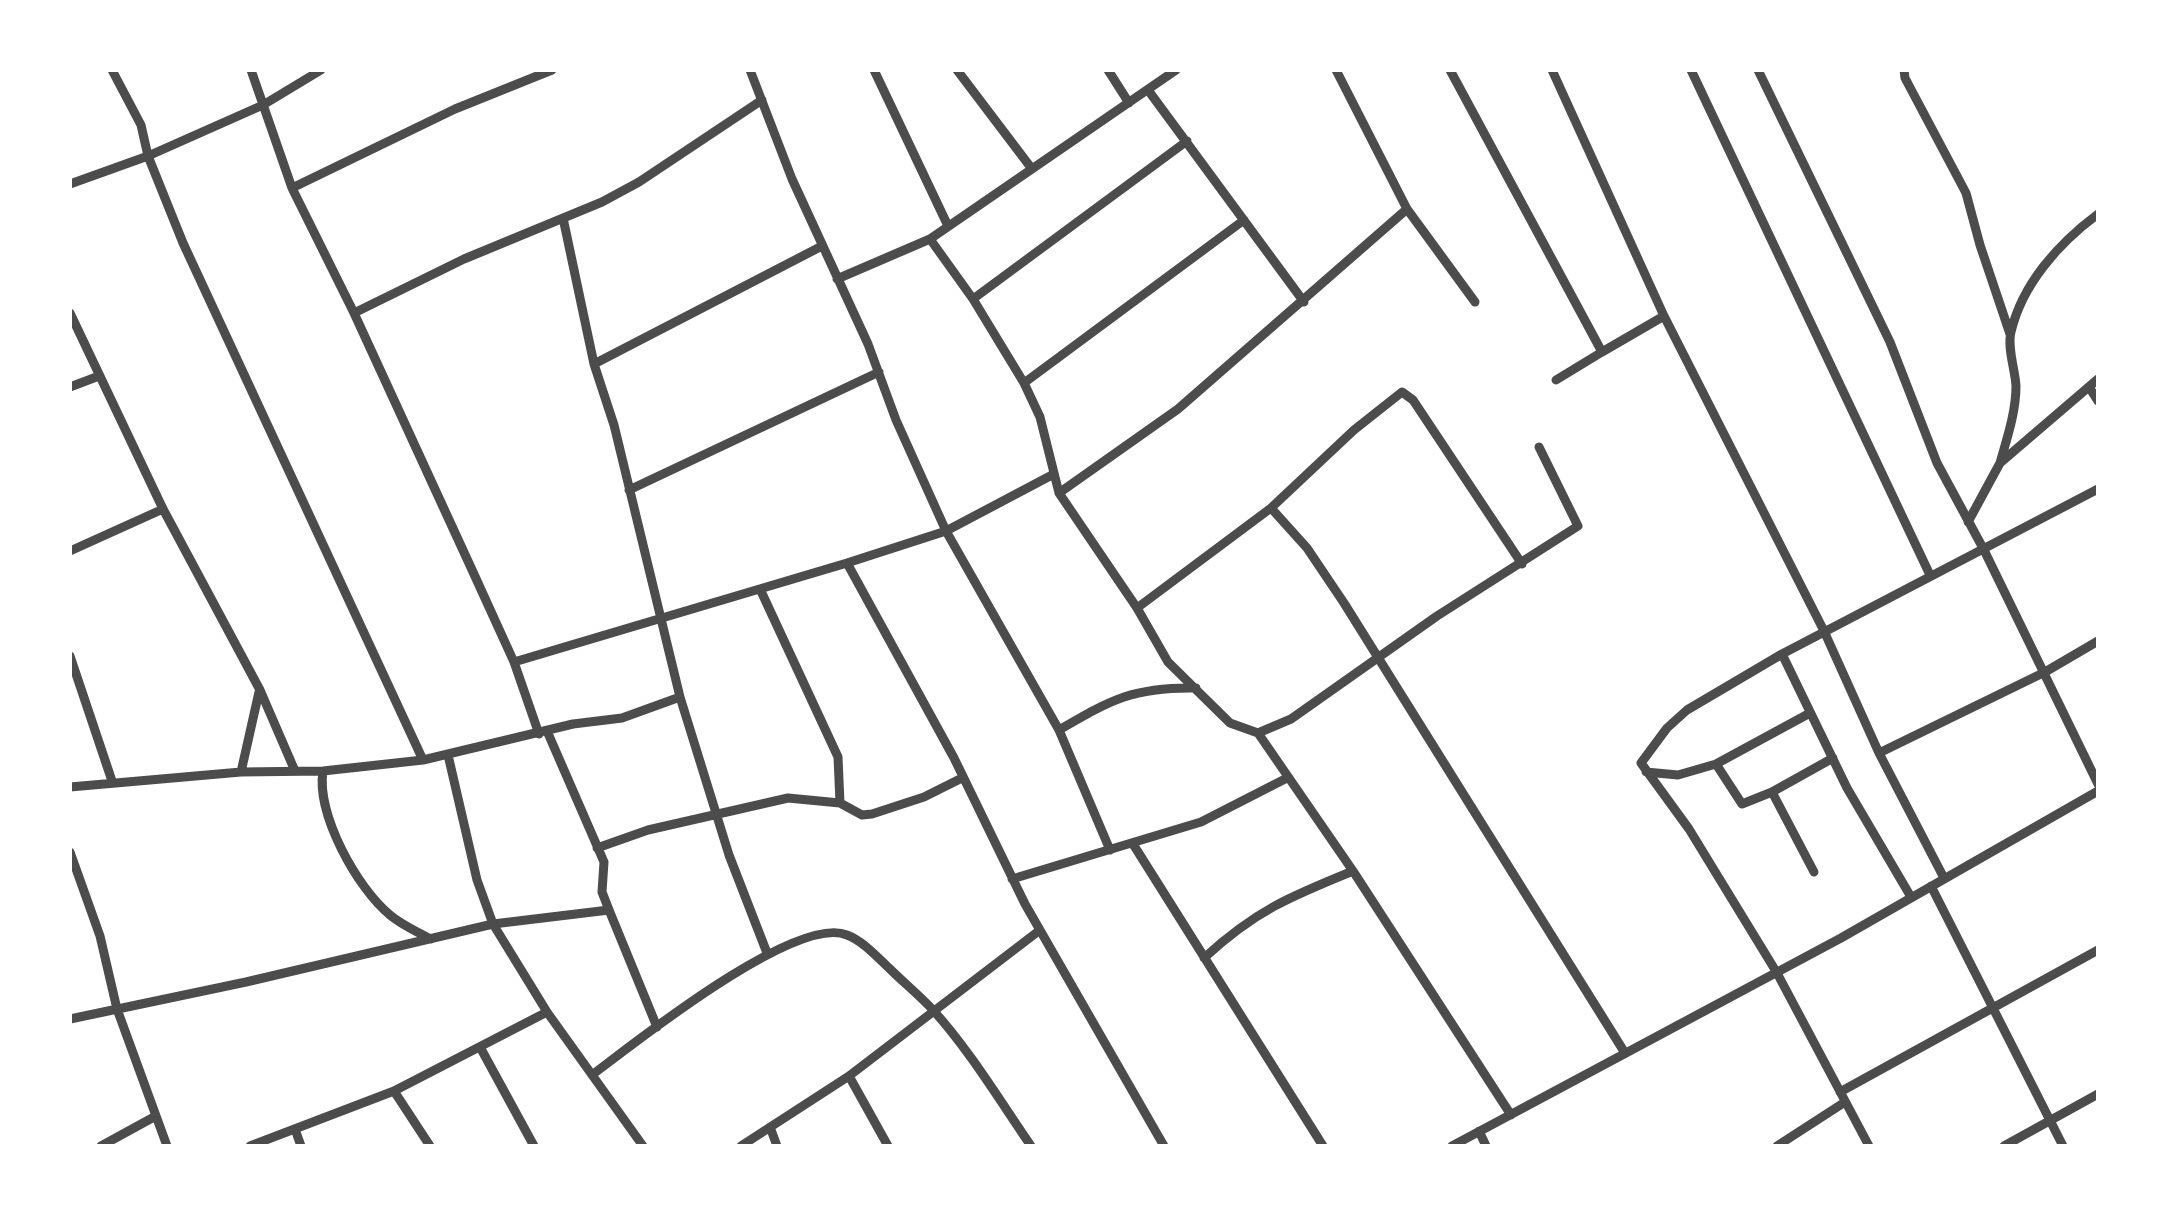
<!DOCTYPE html>
<html>
<head>
<meta charset="utf-8">
<style>
  body { margin:0 }
  #map { position:relative; width:2168px; height:1216px; overflow:hidden; background:#fff; font-family:"Space Grotesk",sans-serif }
  canvas { display:block }
  .frame { position:absolute; inset:0; border:72px solid #fff; pointer-events:none }
</style>
</head>
<body>
<div id="map">
<canvas width="2168" height="1216"></canvas>
<div class="frame"></div>
</div>
<script>
const context = document.querySelector('canvas').getContext('2d');
context.lineJoin = 'round';
function strokePath(path, color, width, dash) { context.strokeStyle = color; context.lineWidth = width; context.lineCap = dash ? 'butt' : 'round'; context.setLineDash(dash || []); context.stroke(path); }
strokePath(new Path2D(`
  M112 70 141 125 148 156 183 243 423 760
  M251 70 292 188 354 313 473 572 514 662 539 734
  M750 70 792 179 868 344 896 420 946 531 1059 730 1110 850
  M874 70 948 226
  M957 70 1032 169
  M1108 70 1129 103
  M1336 70 1407 209 1475 302
  M1450 70 1602 352 1556 380
  M1552 70 1664 316 1824 631 1879 753 1944 878
  M1691 70 1930 575
  M1758 70 1890 342 1937 463 1984 550 2098 784
  M1904 70 1905 78 1966 193 1980 245 2010 334
  M1148 90 1304 302
  M70 184 148 156 263 105 321 70
  M292 188 455 109 552 70
  M563 218 594 364 614 425 680 697 729 855 767 953
  M930 239 973 299 1024 383 1040 417 1059 493 1137 608 1168 662 1230 723 1258 733 1353 871 1511 1115
  M837 279 930 239 1176 70
  M973 299 1187 141
  M70 313 163 509 260 690 295 771
  M354 313 464 259 602 202 639 182 762 100
  M1602 352 1664 316
  M594 364 822 246
  M1024 383 1244 220
  M70 387 99 376
  M2089 387 2098 401
  M2000 463C2007 438 2016 412 2016 386 2015 369 2007 348 2011 332 2022 284 2059 243 2098 214
  M629 490 879 372
  M1059 493 1178 409 1407 209
  M1271 508 1307 548 1344 603 1625 1053
  M1968 522 2000 463 2098 379
  M70 551 163 509
  M847 563 954 758 1025 904 1164 1146
  M760 589 838 757 840 803
  M1137 608 1271 508 1354 430 1402 392 1413 400 1522 564
  M1782 654 2098 489
  M70 656 112 781
  M514 662 847 563 946 531 1052 475
  M1059 730C1112 699 1134 687 1196 688
  M1258 733 1291 719 1437 616 1578 526 1539 447
  M1879 753 2045 672 2098 641
  M448 755 477 880 493 924 547 1012 643 1146
  M1716 764 1742 804 1772 792 1833 758
  M323 771C316 814 357 888 390 915 402 925 417 932 431 939
  M241 772 259 692
  M1646 772 1678 775 1716 764 1810 713
  M70 787 241 772 323 771 423 760 573 724 622 718 680 697
  M1772 792 1814 872
  M1133 844 1323 1146
  M597 848 648 830 788 798 840 803 862 815 872 814 924 797 962 778
  M70 852 100 936 117 1009 167 1146
  M1012 879 1201 822 1287 778
  M1931 886 2063 1146
  M609 910 657 1027
  M1204 958C1255 911 1289 897 1353 871
  M70 1019 246 982 493 924 609 910 602 892 604 862 547 731
  M480 1047 534 1146
  M592 1075C636 1042 796 914 847 935 863 941 877 957 889 968 903 982 919 995 933 1010 970 1051 1000 1101 1031 1146
  M849 1076 888 1146
  M394 1091 430 1146
  M1840 1092 2098 950
  M770 1127 777 1146
  M295 1129 301 1146
  M1479 1131 1486 1146
  M101 1146 154 1117
  M250 1146 394 1091 547 1012
  M741 1146 849 1076 1040 930
  M1452 1146 1841 938 2098 791
  M1777 1146 1845 1102
  M1869 1146 1777 973 1689 829 1641 763 1667 728 1687 710 1782 654 1847 788 1911 897
  M2004 1146 2098 1094`), '#4c4c4c', 9);
</script>
</body>
</html>
